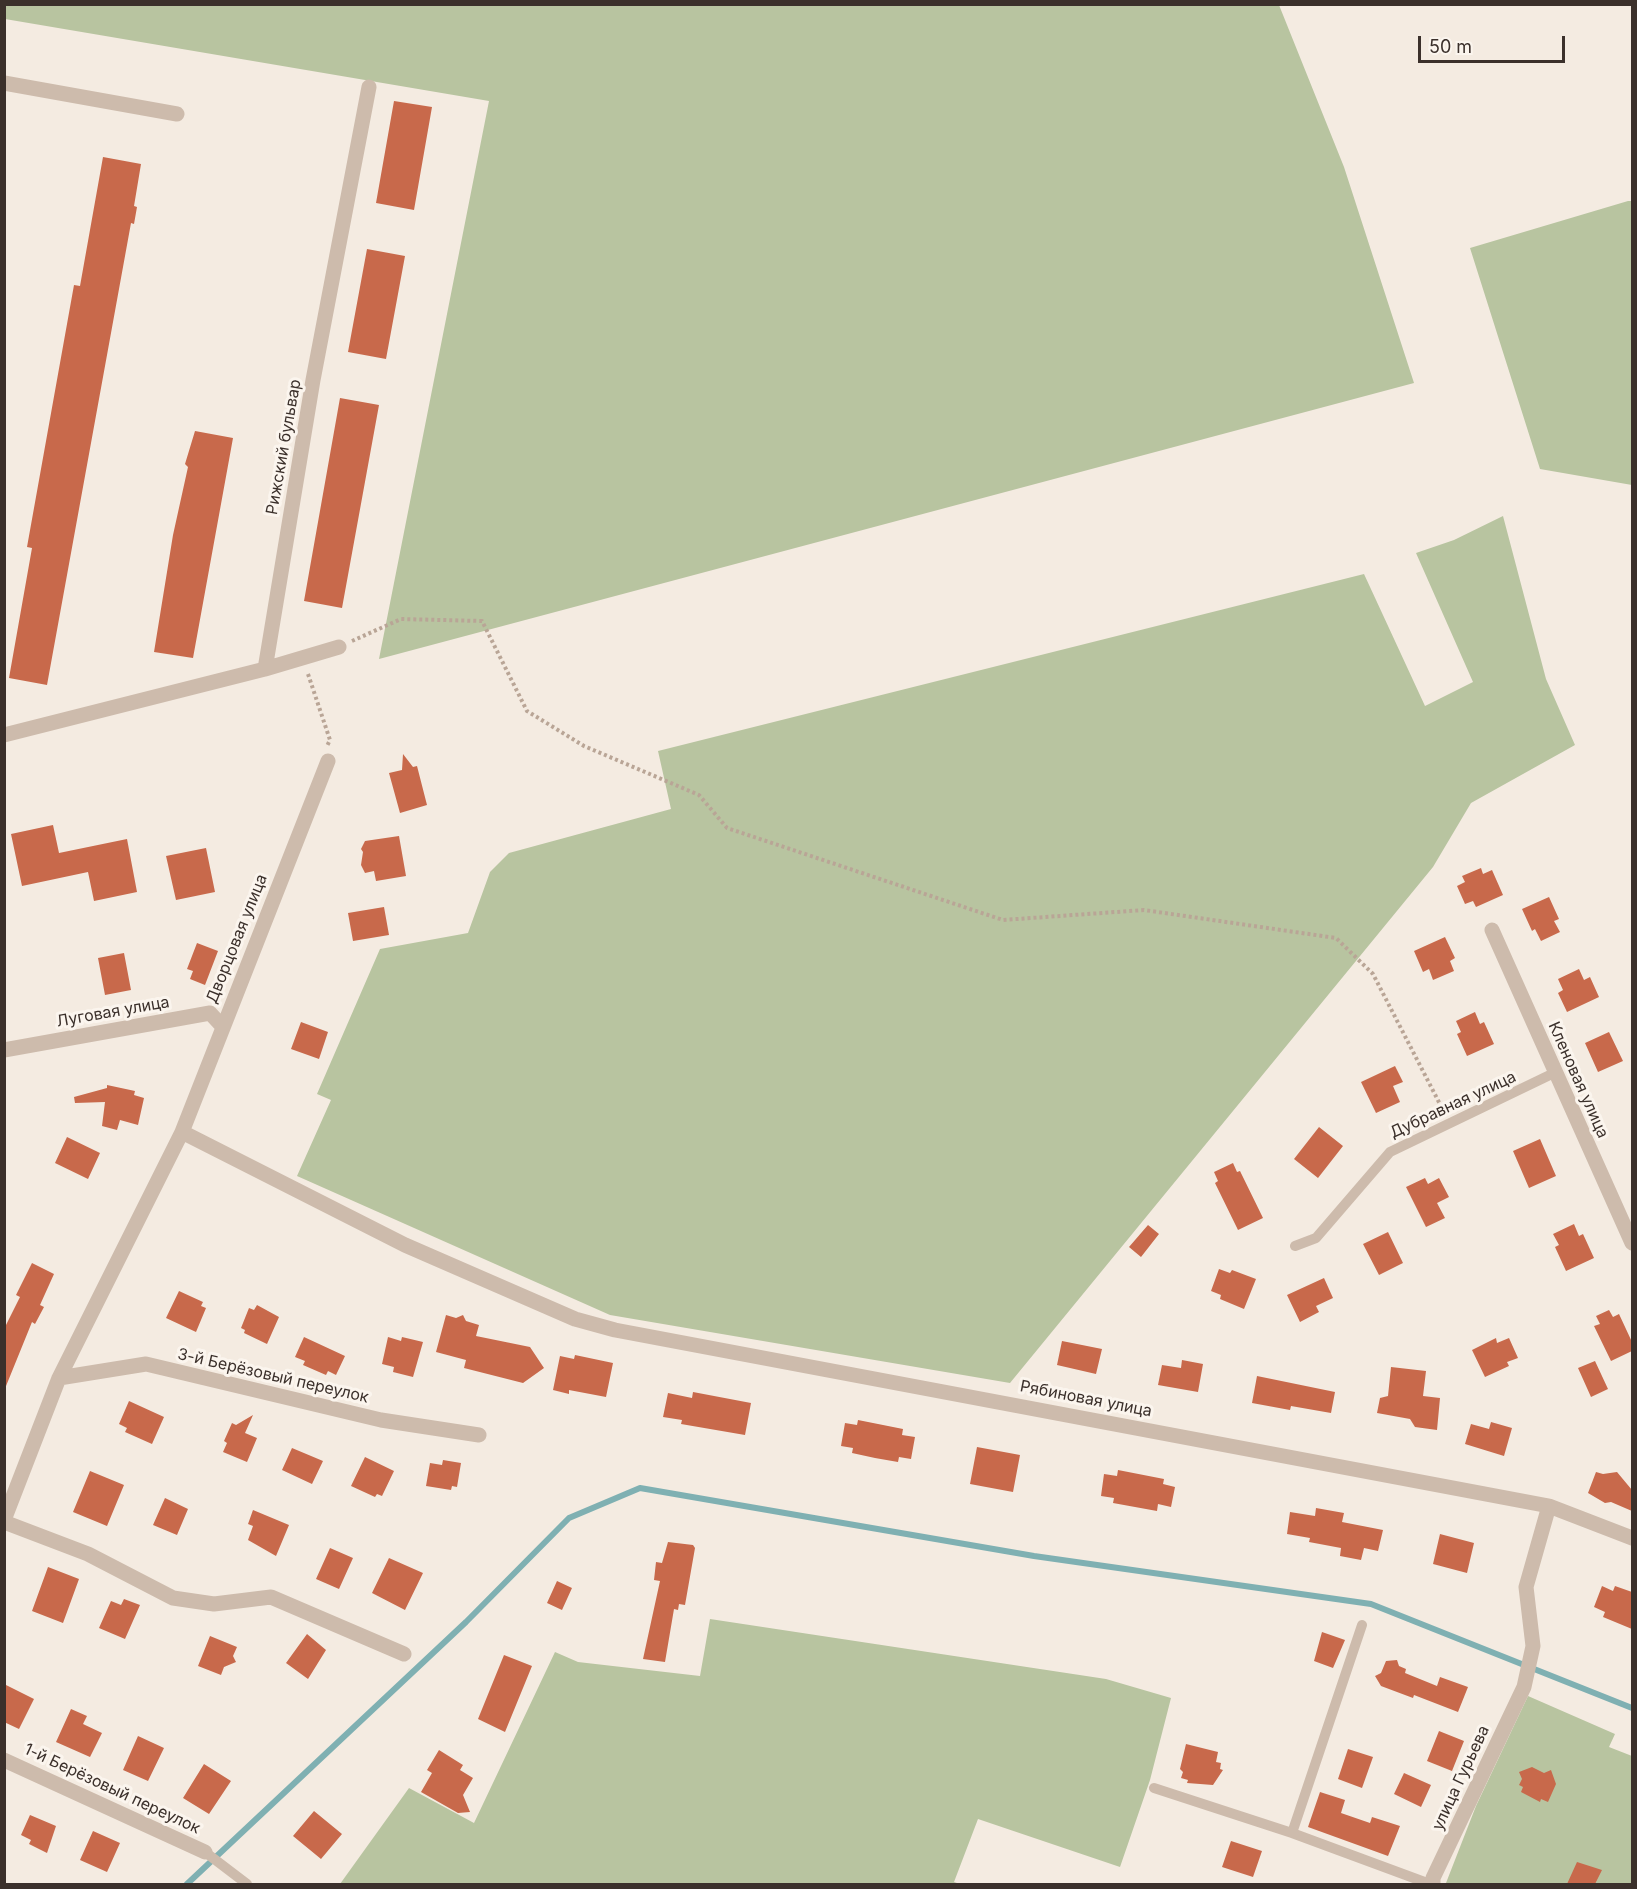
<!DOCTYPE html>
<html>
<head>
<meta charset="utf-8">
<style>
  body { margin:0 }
  #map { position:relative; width:1637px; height:1889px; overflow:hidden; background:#f4ebe1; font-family:Inter,sans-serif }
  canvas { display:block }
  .frame { position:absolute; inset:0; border:6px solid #3b302b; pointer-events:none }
  .scale { position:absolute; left:1418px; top:36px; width:147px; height:27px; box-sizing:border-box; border:3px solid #3b302b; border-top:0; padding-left:8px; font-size:18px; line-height:21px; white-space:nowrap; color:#3b302b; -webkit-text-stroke:4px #fbf5ee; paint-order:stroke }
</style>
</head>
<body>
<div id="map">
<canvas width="1637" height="1889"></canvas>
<div class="frame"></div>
<div class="scale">50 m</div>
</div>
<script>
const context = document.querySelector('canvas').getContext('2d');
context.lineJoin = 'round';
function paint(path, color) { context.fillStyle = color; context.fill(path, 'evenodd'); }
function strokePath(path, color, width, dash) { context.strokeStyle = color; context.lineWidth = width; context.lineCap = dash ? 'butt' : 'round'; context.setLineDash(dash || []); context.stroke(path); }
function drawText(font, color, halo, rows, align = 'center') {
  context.font = font + ' Inter,sans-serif'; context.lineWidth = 6; context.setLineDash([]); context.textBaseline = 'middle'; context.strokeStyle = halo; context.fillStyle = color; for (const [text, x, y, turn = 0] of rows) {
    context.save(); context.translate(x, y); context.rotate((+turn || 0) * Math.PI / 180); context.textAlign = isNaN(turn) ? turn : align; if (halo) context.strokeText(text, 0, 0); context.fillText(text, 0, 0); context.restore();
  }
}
paint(new Path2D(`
  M4 5H1279L1344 167 1414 383 379 659 489 101 5 19Z
  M1628 201H1632V485L1540 469 1470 248Z
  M1503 516 1546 679 1575 745 1471 803 1433 867 1010 1383 610 1315 297 1176 331 1100 317 1094 380 949 468 933 490 872 509 853 671 809 658 751 1364 574 1425 706 1473 682 1416 553 1454 540Z
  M710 1619 1106 1679 1171 1698 1150 1780 1120 1867 978 1819 954 1882 960 1884H340L409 1788 474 1823 555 1652 578 1662 700 1676Z
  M1528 1696 1615 1734 1609 1747 1632 1756V1884L1446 1883 1476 1806Z`), '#b8c4a0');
strokePath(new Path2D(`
  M187 1884 466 1622 569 1518 640 1488 1034 1556 1371 1604 1632 1708`), '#7fb0b2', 6);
paint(new Path2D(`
  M394 101 432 107 414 210 376 203Z
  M103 157 141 164 134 206 137 207 134 224 131 223 47 685 9 678 32 548 27 547 74 285 80 286Z
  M367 249 405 256 386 359 348 352Z
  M340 398 379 405 342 608 304 601Z
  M195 431 233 438 193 658 154 652 173 535 188 467 185 464Z
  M403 754 413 767 417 766 427 805 400 813 389 773 402 770Z
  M53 825 59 853 127 839 137 892 94 901 88 872 22 886 11 834Z
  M399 836 406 876 376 881 374 871 365 873 361 865 363 852 361 849 365 841Z
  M206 848 215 892 176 900 166 856Z
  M1481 868 1483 874 1492 870 1503 895 1476 907 1473 901 1465 904 1457 886 1465 882 1462 876Z
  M1549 897 1559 919 1554 921 1560 932 1541 941 1535 929 1532 931 1522 909Z
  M384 907 389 935 353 941 348 913Z
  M1445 937 1455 958 1450 961 1454 971 1433 980 1429 969 1423 972 1414 951Z
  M197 943 218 951 205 985 190 979 193 971 187 969Z
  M124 953 131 990 105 995 98 958Z
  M1579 969 1584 980 1590 977 1599 997 1567 1012 1558 993 1563 990 1558 979Z
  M1475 1012 1480 1024 1484 1022 1494 1044 1467 1056 1457 1034 1461 1032 1456 1021Z
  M301 1022 328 1032 319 1059 291 1049Z
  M1609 1032 1623 1061 1598 1072 1585 1043Z
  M1395 1066 1403 1082 1393 1086 1400 1102 1376 1113 1361 1082Z
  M107 1085 135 1091 134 1095 144 1098 138 1125 120 1120 117 1130 102 1126 105 1102 75 1103 74 1097 107 1088Z
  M1319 1127 1343 1146 1318 1178 1294 1159Z
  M67 1137 100 1153 88 1179 55 1163Z
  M1540 1139 1556 1176 1529 1188 1513 1151Z
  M1233 1163 1237 1172 1240 1171 1263 1218 1238 1230 1215 1183 1218 1181 1214 1172Z
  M1425 1178 1428 1184 1439 1178 1449 1197 1437 1203 1445 1218 1426 1227 1406 1187Z
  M1574 1224 1579 1236 1583 1234 1594 1258 1566 1271 1555 1247 1559 1245 1553 1234Z
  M1148 1225 1159 1234 1141 1257 1129 1247Z
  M1388 1232 1403 1263 1379 1275 1363 1244Z
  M32 1263 54 1274 40 1305 44 1307 35 1324 32 1322 4 1391V1329L20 1297 16 1295Z
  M1219 1269 1230 1273 1232 1270 1256 1279 1244 1309 1220 1299 1221 1295 1211 1291Z
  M1324 1278 1333 1298 1316 1306 1319 1312 1300 1322 1287 1295Z
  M179 1291 203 1302 201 1306 206 1308 196 1332 166 1318Z
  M257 1305 279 1317 267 1344 244 1333 245 1330 241 1328 249 1308 254 1310Z
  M1609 1310 1613 1317 1619 1314 1632 1342V1351L1611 1361 1594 1326 1600 1324 1596 1316Z
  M446 1315 456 1318 463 1315 466 1321 479 1325 476 1336 530 1347 544 1368 523 1383 464 1368 466 1360 436 1352Z
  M304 1337 345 1356 336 1375 328 1371 326 1375 303 1365 305 1361 295 1357Z
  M388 1337 401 1341 402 1337 423 1342 413 1377 393 1372 394 1367 382 1364Z
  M1496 1338 1497 1343 1509 1338 1518 1358 1507 1362 1509 1366 1485 1377 1472 1350Z
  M1062 1341 1102 1349 1096 1374 1057 1365Z
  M575 1355 613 1363 606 1397 569 1390V1394L553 1390 560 1356 574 1359Z
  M1182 1360 1203 1364 1198 1392 1158 1385 1162 1365 1181 1368Z
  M1595 1361 1608 1389 1591 1397 1578 1368Z
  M1391 1367 1426 1371 1423 1396 1440 1398 1437 1430 1415 1427 1410 1419 1377 1413 1380 1398 1388 1396Z
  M1257 1376 1335 1392 1331 1413 1291 1406 1290 1410 1252 1403Z
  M693 1392 751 1403 745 1435 681 1424 682 1420 663 1417 668 1393 692 1398Z
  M129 1401 164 1417 152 1444 125 1432 127 1428 119 1424Z
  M253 1415 245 1433 257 1438 247 1462 223 1452 227 1443 224 1441 232 1423 236 1425Z
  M858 1420 903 1429 902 1435 915 1437 911 1459 899 1457 898 1462 875 1458 852 1453 853 1448 841 1446 845 1423 857 1425Z
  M1491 1422 1512 1428 1504 1456 1465 1444 1471 1424 1489 1429Z
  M977 1447 1020 1455 1013 1492 970 1484Z
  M292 1448 323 1461 312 1484 282 1470Z
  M365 1457 394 1471 382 1496 377 1494 375 1497 351 1486Z
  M443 1460 461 1463 457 1487 452 1486 451 1490 426 1486 430 1463 442 1465Z
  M1118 1470 1164 1479 1163 1484 1175 1487 1171 1507 1158 1504 1157 1511 1113 1503 1114 1498 1101 1496 1104 1474 1117 1476Z
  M90 1471 124 1485 107 1526 73 1512Z
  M1596 1472 1603 1474 1617 1472 1632 1490V1511L1611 1502 1605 1503 1588 1493Z
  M165 1498 188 1509 177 1535 153 1525Z
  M1316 1508 1344 1513 1342 1522 1383 1530 1378 1551 1364 1548 1361 1560 1340 1556 1341 1548 1309 1542 1310 1538 1287 1534 1290 1512 1315 1516Z
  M253 1510 289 1525 276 1556 248 1540 253 1526 248 1524Z
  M1440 1534 1474 1543 1467 1573 1433 1564Z
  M668 1542 693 1545 695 1548 685 1605 679 1604 678 1610 674 1609 665 1662 643 1659 660 1581 654 1580 656 1562 662 1563Z
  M330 1548 353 1558 339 1589 316 1579Z
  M389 1558 423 1573 405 1610 372 1593Z
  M48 1567 79 1579 63 1623 32 1611Z
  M557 1581 572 1588 562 1610 547 1603Z
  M1602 1586 1613 1591 1615 1586 1632 1592V1629L1603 1617 1605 1612 1594 1607Z
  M124 1599 140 1605 125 1639 99 1628 111 1601 121 1605Z
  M1322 1632 1345 1640 1333 1668 1314 1661Z
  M307 1634 326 1650 308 1679 286 1663Z
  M210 1636 237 1647 233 1656 236 1662 224 1667 221 1675 198 1666Z
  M504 1655 532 1666 505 1732 478 1719Z
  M1397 1660 1399 1666 1406 1669 1405 1673 1437 1686 1440 1677 1468 1687 1458 1712 1414 1695 1413 1698 1381 1686 1375 1676 1381 1673 1386 1661Z
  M4 1684 34 1699 19 1729 4 1722Z
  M71 1709 87 1716 83 1724 102 1733 90 1757 56 1742Z
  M1439 1731 1464 1741 1452 1771 1427 1761Z
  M138 1736 164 1748 148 1781 123 1770Z
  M1186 1744 1218 1752 1216 1762 1221 1763 1220 1769 1223 1770 1213 1785 1187 1783 1188 1780 1181 1778 1183 1772 1180 1769Z
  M1348 1749 1373 1757 1362 1788 1338 1779Z
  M439 1750 463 1765 460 1770 473 1778 463 1795 470 1812 458 1813 421 1792 432 1773 427 1770Z
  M204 1764 231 1781 209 1814 183 1798Z
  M1532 1767 1544 1773 1551 1770 1556 1784 1548 1802 1541 1799 1540 1802 1521 1792 1523 1787 1519 1785 1522 1779 1519 1772Z
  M1404 1773 1431 1785 1421 1807 1394 1794Z
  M1320 1792 1345 1800 1341 1813 1370 1823 1372 1817 1400 1826 1388 1856 1308 1827Z
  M314 1811 342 1834 321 1859 293 1836Z
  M30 1815 56 1826 47 1853 29 1844 31 1840 21 1835Z
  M93 1831 120 1843 107 1872 80 1860Z
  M1231 1841 1262 1851 1253 1877 1222 1867Z
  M1577 1862 1602 1870 1595 1884H1567Z`), '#c8694b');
strokePath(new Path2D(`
  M352 641 401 619 482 621 527 711 584 746 699 795 727 828 1003 920 1144 910 1336 938 1373 974 1444 1112
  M308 674 330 740 327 746`), '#b9a596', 4, [3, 3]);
strokePath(new Path2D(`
  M1295 1246 1316 1238 1390 1152 1554 1073
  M1154 1788 1292 1833 1430 1884
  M1292 1833 1362 1625
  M205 1852 247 1884`), '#cdbbac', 10);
strokePath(new Path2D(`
  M4 83 177 114
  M265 669 339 647
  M4 735 265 669 313 380 369 87
  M1492 930 1632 1243
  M4 1050 210 1013 222 1026
  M182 1132 328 761
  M59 1378 146 1364 381 1420 479 1435
  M1549 1506 1632 1538
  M4 1520 59 1378 182 1132 405 1245 575 1319 615 1330 1549 1506 1526 1587 1533 1646 1524 1687 1433 1878V1884
  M4 1522 88 1554 173 1598 214 1604 271 1597 404 1654
  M4 1760 205 1852`), '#cdbbac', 15);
drawText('16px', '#3b302b', '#fbf5ee', [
  ["Рижский бульвар",284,447,-80],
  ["Дворцовая улица",237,939,-68],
  ["Луговая улица",113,1012,-10],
  ["Кленовая улица",1578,1080,66],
  ["Дубравная улица",1453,1105,-25],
  ["3-й Берёзовый переулок",273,1376,13],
  ["Рябиновая улица",1086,1399,11],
  ["улица Гурьева",1461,1778,-65],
  ["1-й Берёзовый переулок",112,1789,25]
]);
</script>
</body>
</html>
